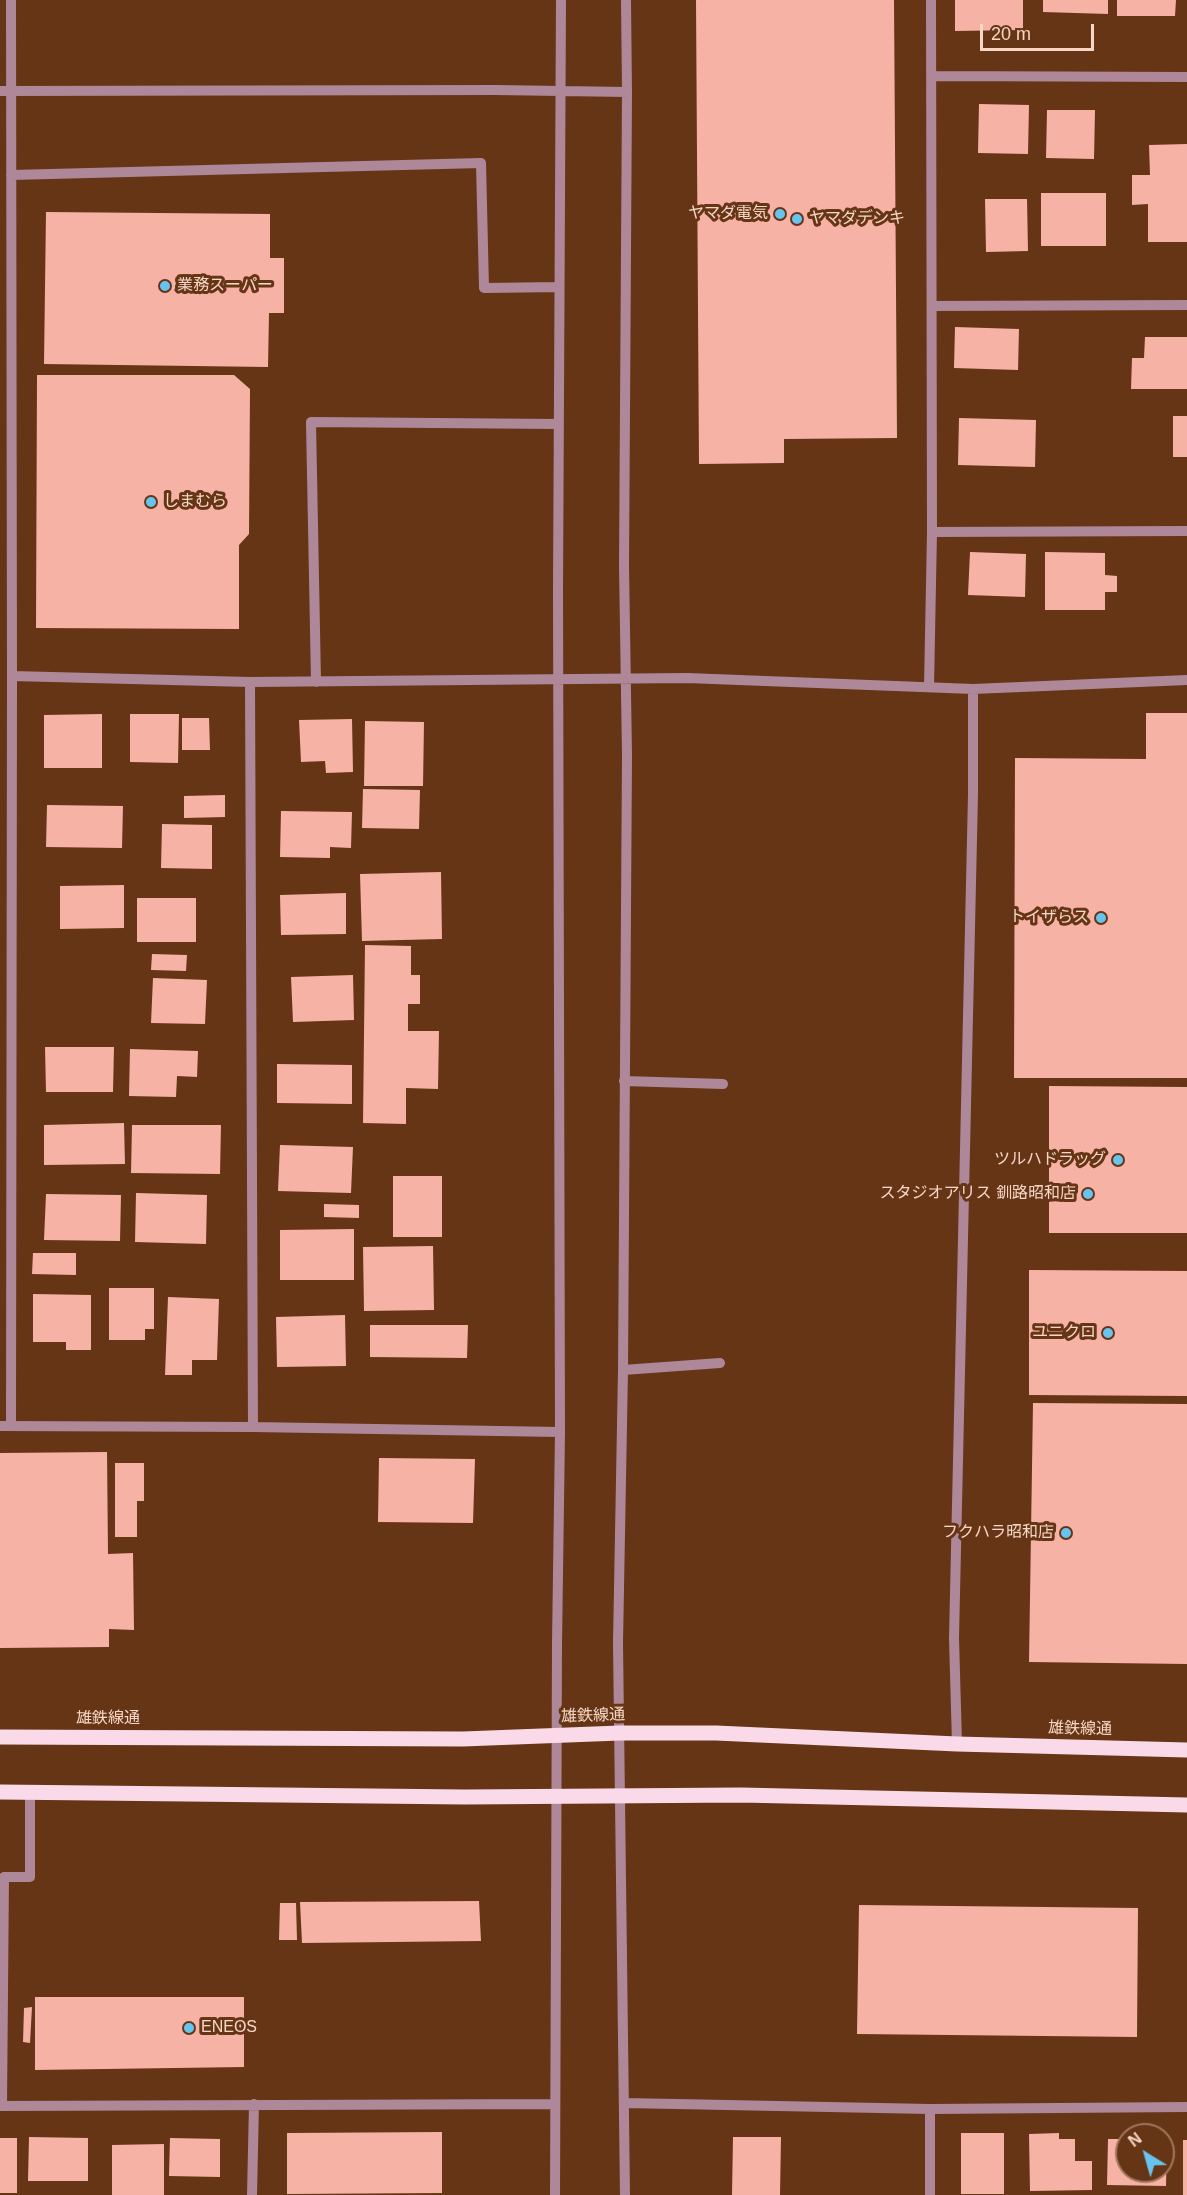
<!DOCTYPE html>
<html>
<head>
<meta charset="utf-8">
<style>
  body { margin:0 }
  #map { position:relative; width:1187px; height:2195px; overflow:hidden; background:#663516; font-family:Helvetica,sans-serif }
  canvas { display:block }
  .north { position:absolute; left:1115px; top:2123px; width:60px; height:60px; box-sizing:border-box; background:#663516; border:2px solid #a0765c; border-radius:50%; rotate:323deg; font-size:16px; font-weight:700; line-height:24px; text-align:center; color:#f6d7c6 }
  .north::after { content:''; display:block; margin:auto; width:21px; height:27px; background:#67c4ef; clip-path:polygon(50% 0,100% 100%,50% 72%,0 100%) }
  .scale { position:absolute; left:980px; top:24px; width:114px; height:27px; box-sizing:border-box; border:3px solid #f6d7c6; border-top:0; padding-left:8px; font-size:18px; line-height:21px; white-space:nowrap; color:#f6d7c6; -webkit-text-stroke:4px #663516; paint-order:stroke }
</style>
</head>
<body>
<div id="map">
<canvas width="1187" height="2195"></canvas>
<div class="north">N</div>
<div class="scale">20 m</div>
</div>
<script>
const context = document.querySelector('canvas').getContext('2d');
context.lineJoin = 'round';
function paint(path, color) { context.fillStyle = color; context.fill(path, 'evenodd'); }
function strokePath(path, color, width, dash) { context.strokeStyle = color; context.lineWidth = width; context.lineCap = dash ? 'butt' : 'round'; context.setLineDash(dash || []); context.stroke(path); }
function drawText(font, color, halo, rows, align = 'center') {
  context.font = font + ' Helvetica,"Noto Sans JP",sans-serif'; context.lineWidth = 6; context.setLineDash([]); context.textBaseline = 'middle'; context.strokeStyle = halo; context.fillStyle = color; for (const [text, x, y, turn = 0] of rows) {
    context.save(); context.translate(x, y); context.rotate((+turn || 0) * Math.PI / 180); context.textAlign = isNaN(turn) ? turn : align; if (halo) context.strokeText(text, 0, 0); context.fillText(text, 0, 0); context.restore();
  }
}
paint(new Path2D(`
  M696 0H894L897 438 784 439V463L699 464Z
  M955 0H1023V30L955 31Z
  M1043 0H1108V14L1043 12Z
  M1117 0H1176L1175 16H1117Z
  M979 104 1029 105 1028 154 978 153Z
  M1047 110H1095L1094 159 1046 158Z
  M1187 144V242H1148V204L1132 205V175H1150L1149 145Z
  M1041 193H1106V246H1041Z
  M985 199H1027L1028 251 986 252Z
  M46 212 270 214V258H284V313H269L268 367 44 364Z
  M955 327 1019 329 1018 370 954 368Z
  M1145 337H1187V389H1131L1132 358H1144Z
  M37 375H234L250 389 249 534 239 545V629L36 628Z
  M1173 416H1187V457H1173Z
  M959 418 1036 420 1035 467 958 465Z
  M970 552 1026 554 1025 597 968 595Z
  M1045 552 1105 553V575L1117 576V592H1105V610H1045Z
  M1146 713H1187V1078H1014L1015 758 1146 759Z
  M102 714V768H44V715Z
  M130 714H179L178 763 130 762Z
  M182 718H209L210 750H182Z
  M352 719 353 772 326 773 325 761 301 762 299 720Z
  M365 721 424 722 423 786H364Z
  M363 789 420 790 419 829 362 828Z
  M225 795V817L184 818V796Z
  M47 805 123 806 122 848 46 847Z
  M281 811 352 812 351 848 330 847V858L280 857Z
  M162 824 212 825V869L161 868Z
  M441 872 442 939 362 941 360 874Z
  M124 885V928L60 929V886Z
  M346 893V934L281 935 280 895Z
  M137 898H196V942H137Z
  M365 945 411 946V975H420V1004H408V1031H439L438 1089 406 1088V1124L363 1123Z
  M152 954 187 955 186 971 151 970Z
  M353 975 354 1020 293 1022 291 977Z
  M153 978 207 980 205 1024 151 1023Z
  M45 1047H114L113 1092H46Z
  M130 1049 198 1051 197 1077 177 1076 176 1097 129 1096Z
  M277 1064 352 1065V1104L277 1103Z
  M1049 1086 1187 1087V1233H1049Z
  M124 1123 125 1164 44 1165V1125Z
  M132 1125H221L220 1174 131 1173Z
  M280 1145 353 1147 351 1193 278 1191Z
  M393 1176H442V1237H393Z
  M136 1193 207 1195 206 1244 135 1242Z
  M46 1194 121 1195 120 1241 44 1240Z
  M324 1204 359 1205V1218L324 1217Z
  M354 1229V1280H280V1230Z
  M433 1246 434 1310 364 1311 363 1247Z
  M33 1253H76V1275L32 1274Z
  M1029 1270 1187 1271V1396L1029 1395Z
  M109 1288H154V1329H145V1340H109Z
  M33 1294 91 1295V1350H66V1342H33Z
  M168 1297 219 1299 217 1360H192V1375H165Z
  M345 1315 346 1366 277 1367 276 1317Z
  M370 1325H468L467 1358 370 1357Z
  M1033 1403 1187 1404V1664L1029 1662Z
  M107 1452 108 1554 133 1553 134 1630 109 1629V1647L0 1648V1453Z
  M379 1458 475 1459 473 1523 378 1522Z
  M115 1463H144V1501H137V1537H115Z
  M479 1901 481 1941 302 1943 300 1902Z
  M280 1903H296L297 1940H279Z
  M859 1905 1138 1908 1137 2037 857 2034Z
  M35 1997H244V2067L35 2070Z
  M32 2007 30 2043 23 2042 24 2008Z
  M442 2132V2193L287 2194V2133Z
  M961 2133H1004V2194H961Z
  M1059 2133V2139H1075V2161H1092V2190L1030 2191 1029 2134Z
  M29 2137 88 2138V2181H28Z
  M733 2137H781L780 2195H732Z
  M0 2138H17V2193H0Z
  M170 2138 220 2139V2177L169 2176Z
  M1108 2139H1127V2171H1163V2140H1167L1166 2186 1107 2185Z
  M1183 2140H1187V2195H1183Z
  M164 2144V2195H112V2145Z`), '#f7b2a6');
strokePath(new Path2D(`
  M932 76 1187 77
  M0 91 496 90 627 92
  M11 175 481 163 484 288 559 287
  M932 306 1187 305
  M932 532 1187 531
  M12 676 250 682 687 678 973 689 1187 680
  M250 682 253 1427
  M316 682 311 422 558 424
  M929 687 932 532 931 0
  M624 1081 723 1084
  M623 1370 720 1363
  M0 1426 253 1427 560 1432
  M11 1426 12 676 11 0
  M957 1744 954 1638 973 794V689
  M625 2103 930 2109 1187 2107
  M0 2106 554 2104
  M2 2106 4 1877H30V1792
  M252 2195 254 2104
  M555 2195 557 1644 560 1432 558 589 561 0
  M625 2195 618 1643 623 1370 627 755 624 566 627 92 626 0
  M930 2195V2109`), '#ae8899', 10);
strokePath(new Path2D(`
  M0 1737 463 1739 620 1733H716L957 1744 1187 1750
  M0 1792 465 1797 741 1795 1187 1805`), '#fadae8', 15);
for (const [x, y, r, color] of [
  [780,214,6,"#67c4ef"],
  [797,219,6,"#67c4ef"],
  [165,286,6,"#67c4ef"],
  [151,502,6,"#67c4ef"],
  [1101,918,6,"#67c4ef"],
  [1118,1160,6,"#67c4ef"],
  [1088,1194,6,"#67c4ef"],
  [1108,1333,6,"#67c4ef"],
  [1066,1533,6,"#67c4ef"],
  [189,2028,6,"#67c4ef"]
]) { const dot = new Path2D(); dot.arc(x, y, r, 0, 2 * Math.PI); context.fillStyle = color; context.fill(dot); strokePath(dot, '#663516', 2); }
drawText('16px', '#f6d7c6', '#663516', [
  ["ヤマダ電気",768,214],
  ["ヤマダデンキ",809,219,"left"],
  ["業務スーパー",177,286,"left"],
  ["しまむら",163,502,"left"],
  ["トイザらス",1089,918],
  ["ツルハドラッグ",1106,1160],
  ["スタジオアリス 釧路昭和店",1076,1194],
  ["ユニクロ",1096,1333],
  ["フクハラ昭和店",1054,1533],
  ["ENEOS",201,2028,"left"]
], 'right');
drawText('16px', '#f6d7c6', '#663516', [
  ["雄鉄線通",593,1716,-2],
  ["雄鉄線通",108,1719],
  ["雄鉄線通",1080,1729,1]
]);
</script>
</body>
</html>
